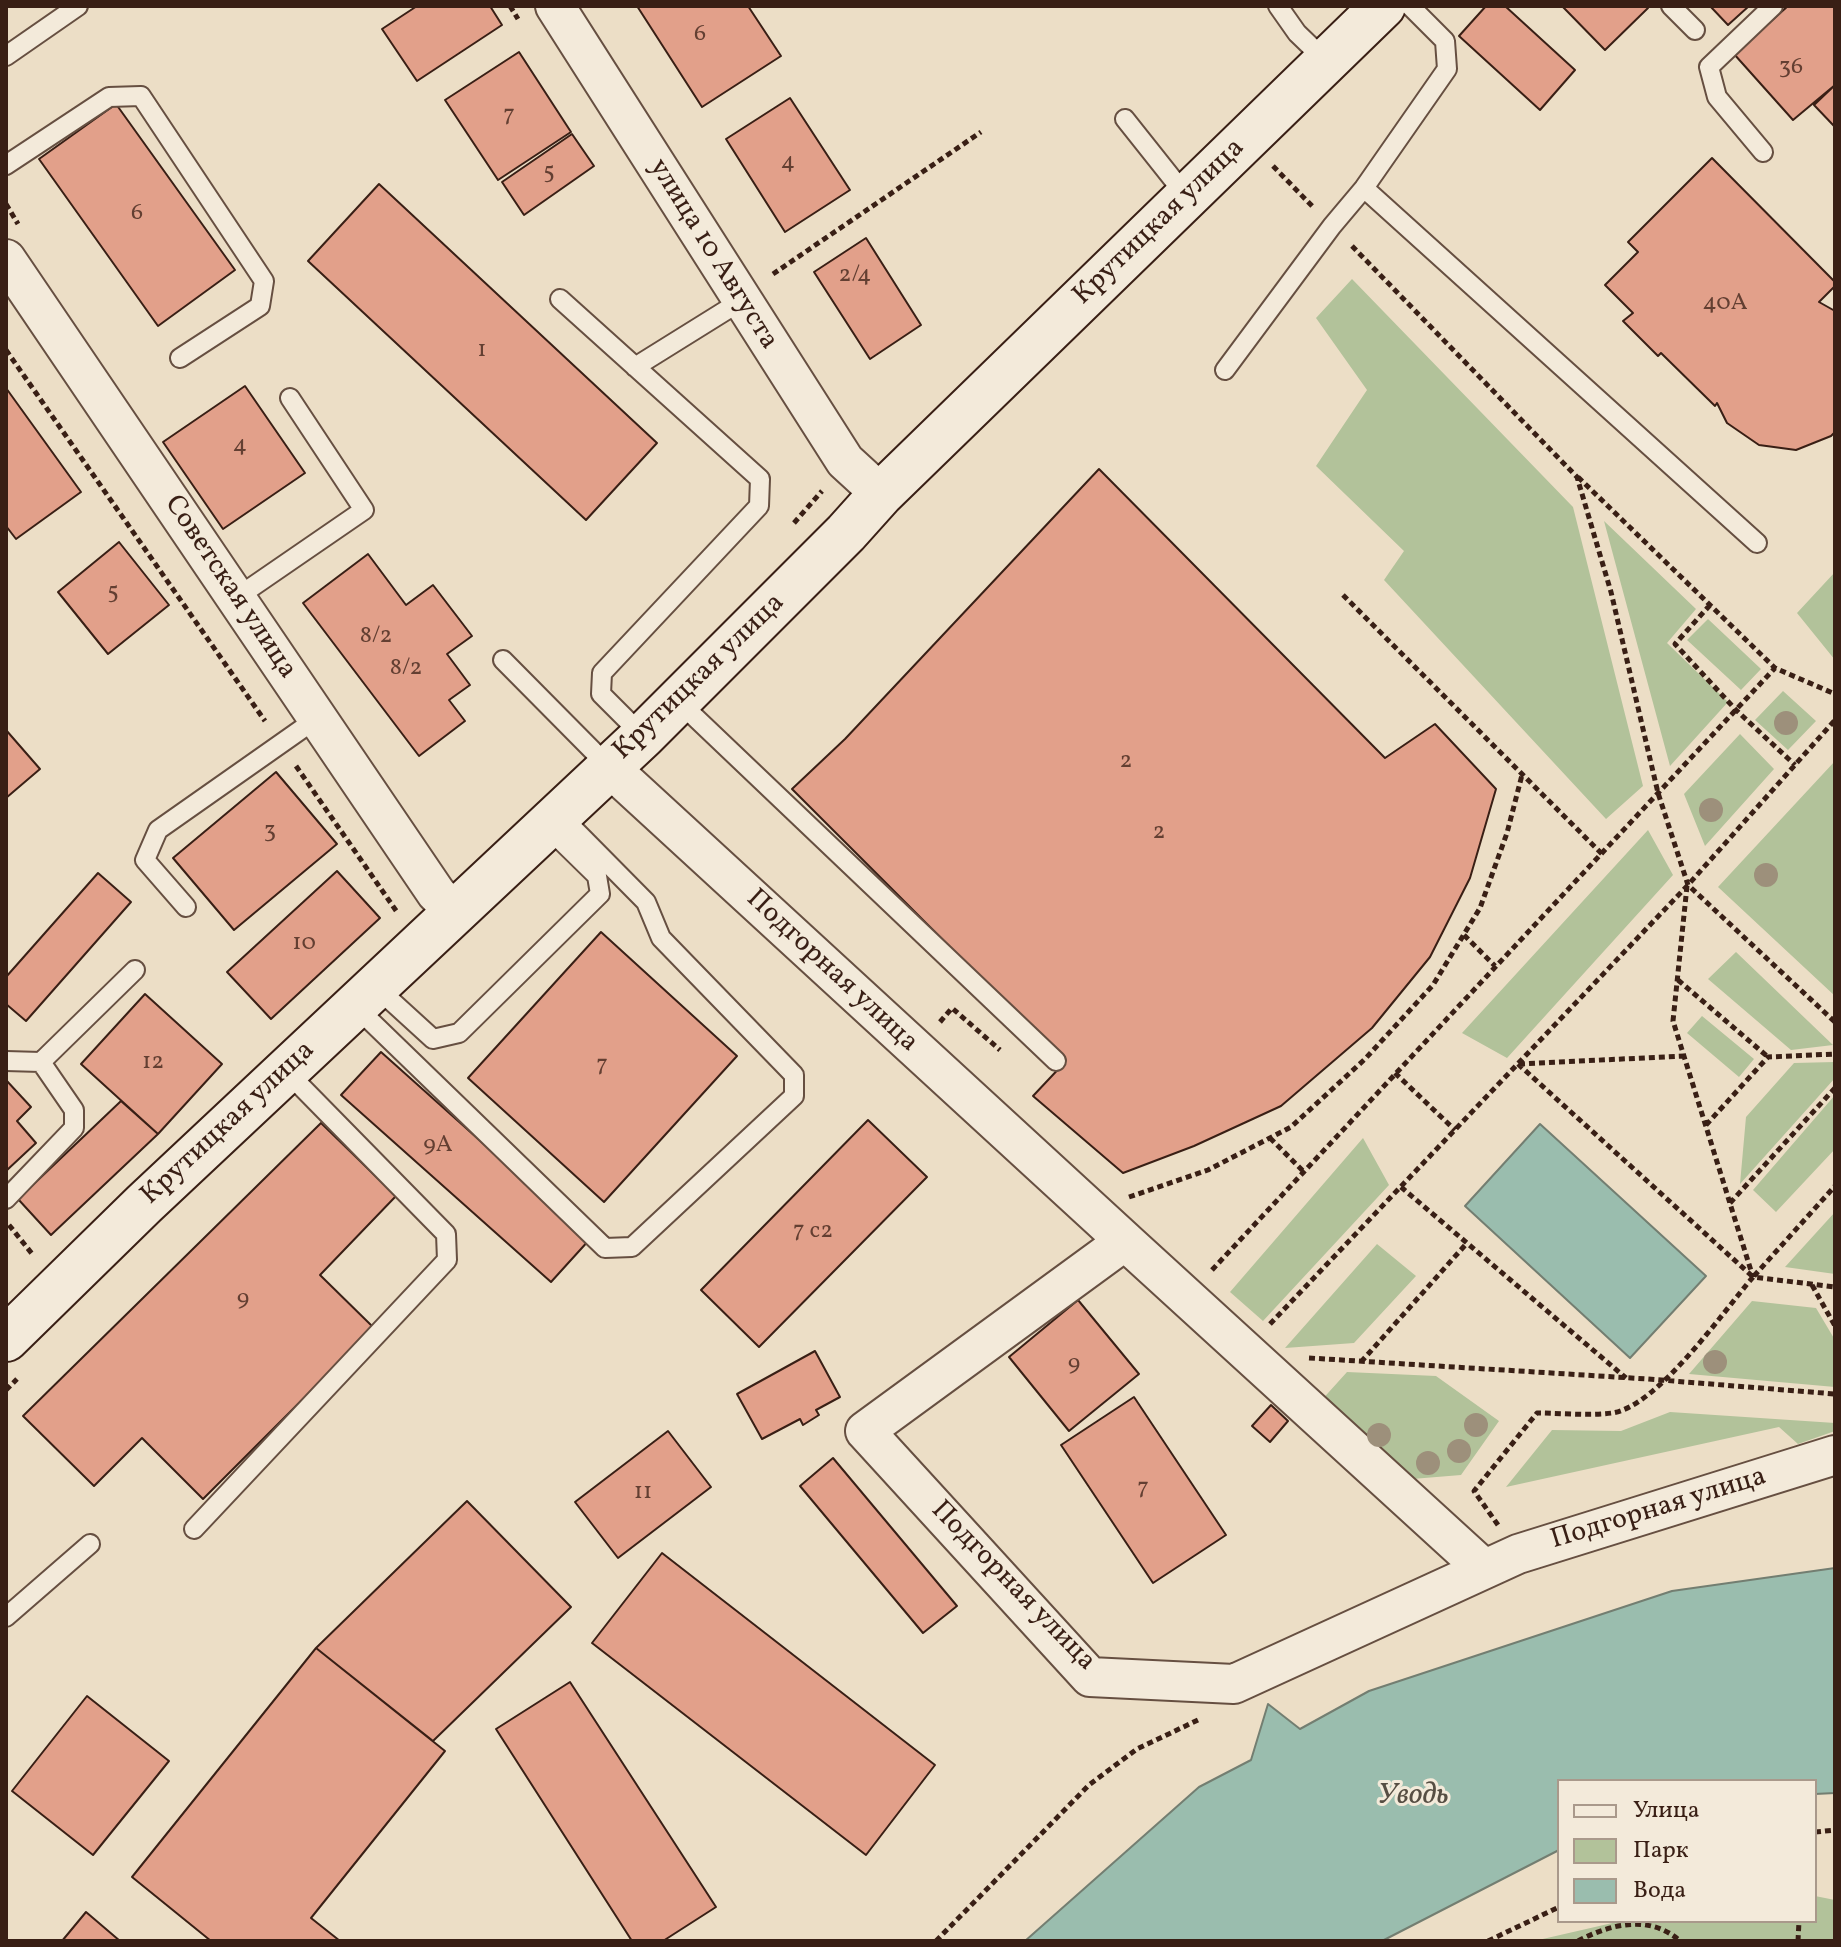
<!DOCTYPE html>
<html>
<head>
<meta charset="utf-8">
<style>
  body { margin:0 }
  #map { position:relative; width:1841px; height:1947px; overflow:hidden; background:#ecdec6; font-family:Vollkorn,serif }
  canvas { display:block }
  .frame { position:absolute; inset:0; border:8px solid #391f15; pointer-events:none }
  .legend { position:absolute; left:1557px; top:1779px; width:260px; height:144px; box-sizing:border-box; background:#f3eada; border:2px solid #a9998b; margin:0; padding:10px 14px; list-style:none; font-size:24px; color:#391f15 }
  .legend li { display:flex; align-items:center; gap:16px; height:40px }
  .legend b { width:40px; border:2px solid #a9998b }
</style>
</head>
<body>
<div id="map">
<canvas width="1841" height="1947"></canvas>
<div class="frame"></div>
<ul class="legend">
<li><b style="height:10px;background:#f3eada"></b>Улица</li>
<li><b style="height:22px;background:#b2c29a"></b>Парк</li>
<li><b style="height:22px;background:#9abdae"></b>Вода</li>
</ul>
</div>
<script>
const context = document.querySelector('canvas').getContext('2d');
context.lineJoin = 'round';
function paint(path, color) { context.fillStyle = color; context.fill(path, 'evenodd'); }
function strokePath(path, color, width, dash) { context.strokeStyle = color; context.lineWidth = width; context.lineCap = dash ? 'butt' : 'round'; context.setLineDash(dash || []); context.stroke(path); }
function drawText(font, color, halo, rows, align = 'center') {
  context.font = font + ' Vollkorn,serif'; context.lineWidth = 6; context.setLineDash([]); context.textBaseline = 'middle'; context.strokeStyle = halo; context.fillStyle = color; for (const [text, x, y, turn = 0] of rows) {
    context.save(); context.translate(x, y); context.rotate((+turn || 0) * Math.PI / 180); context.textAlign = isNaN(turn) ? turn : align; if (halo) context.strokeText(text, 0, 0); context.fillText(text, 0, 0); context.restore();
  }
}
paint(new Path2D(`
  M1352 279 1573 507 1643 786 1606 819 1384 580 1404 551 1316 466 1367 390 1316 318Z
  M1604 521 1696 609 1667 643 1728 702 1670 766Z
  M1835 572V660L1797 613Z
  M1708 619 1761 669 1741 690 1687 640Z
  M1783 691 1816 721 1788 750 1755 720Z
  M1740 734 1774 769 1705 846 1684 794Z
  M1835 761V996L1718 887Z
  M1648 830 1673 875 1507 1058 1462 1033Z
  M1736 952 1833 1045 1791 1050 1708 979Z
  M1702 1016 1754 1059 1739 1077 1687 1033Z
  M1835 1062V1078L1740 1184 1746 1117 1794 1063Z
  M1835 1095V1149L1776 1212 1753 1190Z
  M1363 1138 1389 1185 1263 1321 1230 1292Z
  M1835 1212V1274L1785 1267Z
  M1377 1244 1416 1276 1354 1343 1285 1348Z
  M1752 1301 1816 1308 1835 1340V1387L1689 1374Z
  M1347 1372 1436 1376 1499 1421 1461 1475 1400 1480 1319 1403Z
  M1670 1412 1835 1423V1431L1798 1444 1779 1427 1506 1487 1552 1430 1621 1431Z
  M1815 1896 1835 1900V1941H1534L1621 1921H1815Z`), '#b2c29a');
const water = new Path2D(`
  M1540 1124 1706 1276 1630 1358 1465 1206Z
  M1835 1568V1793L1815 1794V1781H1559V1850L1382 1941H1025L1199 1787 1251 1760 1268 1704 1300 1729 1369 1691 1672 1591Z`);
paint(water, '#9abdae');
strokePath(water, '#737e71', 2);
const building = new Path2D(`
  M417 6H490L502 25 417 81 382 29Z
  M637 6H748L781 56 702 107Z
  M1486 6H1505L1575 70 1540 110 1459 36Z
  M1562 6H1646L1648 8 1605 50Z
  M1710 6H1749L1728 25Z
  M1788 6H1835V85L1793 120 1734 54Z
  M519 52 571 132 498 180 445 100Z
  M1835 85V125L1834 126 1814 105Z
  M790 98 850 190 785 232 726 139Z
  M116 104 235 270 158 326 39 159Z
  M572 134 594 166 524 215 502 182Z
  M1712 158 1835 282V286L1819 302 1835 311V432L1831 436 1796 450 1759 445 1727 423 1717 403 1715 406 1661 353 1658 356 1623 321 1633 313 1605 285 1638 252 1628 242Z
  M379 184 657 443 586 520 308 261Z
  M866 238 921 325 870 359 814 272Z
  M245 386 305 473 223 529 163 442Z
  M6 388 81 492 16 539 6 526Z
  M1099 469 1385 758 1435 724 1496 789 1470 878 1430 957 1372 1028 1281 1106 1194 1146 1123 1173 1033 1096 1065 1062 792 789 845 739Z
  M119 542 169 605 108 654 58 592Z
  M368 554 406 605 433 585 472 636 447 654 470 685 449 700 465 721 419 756 303 603Z
  M6 730 40 769 6 798Z
  M276 772 337 844 234 930 173 858Z
  M337 871 380 918 271 1019 227 972Z
  M98 873 131 902 26 1021 6 1004V977Z
  M601 932 737 1056 604 1202 468 1078Z
  M145 994 222 1064 158 1134 81 1064Z
  M381 1052 590 1239 551 1282 341 1095Z
  M6 1080 31 1107 17 1121 36 1143 6 1171Z
  M121 1101 158 1134 51 1235 18 1199Z
  M868 1120 927 1177 759 1347 701 1290Z
  M321 1123 396 1196 320 1275 374 1328 203 1499 142 1438 94 1486 23 1416Z
  M1078 1300 1139 1374 1069 1431 1009 1357Z
  M815 1351 840 1397 816 1410 819 1415 803 1425 800 1419 762 1439 737 1394Z
  M1134 1397 1226 1535 1153 1583 1061 1445Z
  M1271 1405 1288 1421 1270 1442 1252 1426Z
  M668 1431 711 1487 618 1558 575 1502Z
  M833 1458 957 1606 923 1633 800 1486Z
  M467 1501 571 1607 433 1741 316 1648Z
  M662 1553 935 1765 866 1855 592 1643Z
  M316 1648 445 1751 311 1918 340 1941H211L132 1877Z
  M570 1682 716 1907 663 1941H632L496 1729Z
  M87 1696 169 1761 93 1855 12 1791Z
  M86 1912 120 1941H62Z`);
paint(building, '#e2a08a');
strokePath(building, '#391f15', 2);
const lane = new Path2D(`
  M1278 6 1297 33 1326 61
  M1671 6 1695 30
  M6 56 78 6
  M1125 119 1187 197
  M1763 152 1717 97 1709 67 1773 6
  M6 165 109 97 141 96 264 281 260 306 180 358
  M1364 188 1757 543
  M560 299 760 479 759 506 602 673 601 694 643 736
  M635 367 741 301
  M1225 370 1332 226 1364 188 1447 69 1445 41 1410 6
  M236 598 364 510 290 398
  M503 660 609 767
  M678 701 1056 1061
  M186 907 145 860 158 830 316 719
  M376 987 433 1039 459 1033 600 894 597 876 546 826
  M355 1006 605 1248 632 1247 794 1096V1075L661 938 646 902 559 814
  M6 1061 41 1062
  M6 1199 74 1128V1110L41 1062 135 970
  M194 1529 447 1260 446 1234 286 1071
  M6 1617 90 1544`);
const street = new Path2D(`
  M555 6 845 461 881 494
  M6 259 436 893 455 913
  M609 767 1125 1241
  M1483 1568 1125 1241 865 1431 1090 1677 1234 1684 1518 1554 1835 1455`);
const secondary = new Path2D(`
  M6 1339 144 1204 643 736 846 533 881 494 1383 6`);
strokePath(lane, '#664f41', 22);
strokePath(street, '#664f41', 42);
strokePath(secondary, '#391f15', 48);
strokePath(new Path2D(`
  M510 6 518 19
  M1273 166 1314 208
  M6 204 18 224
  M1352 246 1577 477 1611 592 1658 793 1688 885 1835 1022
  M773 274 981 132
  M6 350 265 721
  M1578 477 1775 668 1835 694
  M794 523 822 491
  M1343 595 1603 855
  M1710 605 1675 644 1736 710 1795 765
  M296 766 397 912
  M1687 886 1673 1021 1753 1277
  M1464 935 1495 966
  M1678 980 1768 1057
  M940 1022 952 1008 1000 1050
  M1518 1064 1752 1276
  M1519 1064 1684 1056
  M1395 1073 1455 1130
  M1706 1125 1768 1057 1835 1054
  M1270 1138 1303 1171
  M1401 1187 1626 1378
  M1129 1197 1208 1170 1291 1127 1365 1059 1433 985 1480 908 1507 833 1522 775
  M1730 1203 1835 1088
  M9 1225 33 1255
  M1212 1270 1775 668
  M1754 1276 1835 1186
  M1812 1285 1835 1326
  M1270 1324 1688 885 1835 720
  M1309 1358 1648 1379 1835 1394
  M1361 1362 1467 1243
  M6 1390 17 1379
  M1498 1525 1474 1491 1537 1413C1561 1413 1588 1416 1612 1413 1657 1407 1723 1312 1753 1277L1835 1287
  M1815 1832 1835 1830
  M936 1941 1089 1785 1137 1749 1198 1720
  M1488 1941 1559 1907
  M1578 1941C1610 1924 1650 1914 1680 1941
  M1798 1941 1799 1921`), '#391f15', 5, [6, 4]);
strokePath(lane, '#f3eada', 18);
strokePath(street, '#f3eada', 38);
strokePath(secondary, '#f3eada', 44);
context.fillStyle = '#9d907b';
for (const [x, y] of [
  [1786,723],
  [1711,810],
  [1766,875],
  [1715,1362],
  [1476,1425],
  [1379,1435],
  [1459,1451],
  [1428,1463]
]) { context.beginPath(); context.arc(x, y, 12, 0, 2 * Math.PI); context.fill(); }
drawText('24px', '#633f32', null, [
  ["6",700,36],
  ["36",1791,69],
  ["7",509,117],
  ["4",788,164],
  ["5",549,174],
  ["6",137,215],
  ["2/4",855,277],
  ["40А",1725,305],
  ["1",482,352],
  ["4",240,447],
  ["5",113,594],
  ["8/2",376,638],
  ["8/2",406,670],
  ["2",1126,763],
  ["3",270,833],
  ["2",1159,834],
  ["10",304,945],
  ["12",153,1064],
  ["7",602,1067],
  ["9А",438,1147],
  ["7 с2",813,1233],
  ["9",243,1301],
  ["9",1074,1366],
  ["7",1143,1490],
  ["11",643,1494]
]);
drawText('28px', '#391f15', '#f3eada', [
  ["Крутицкая улица",1160,223,-44],
  ["улица 10 Августа",712,255,58],
  ["Советская улица",229,588,56],
  ["Крутицкая улица",700,678,-44],
  ["Подгорная улица",831,972,43],
  ["Крутицкая улица",229,1124,-43],
  ["Подгорная улица",1659,1510,-17],
  ["Подгорная улица",1012,1587,46]
]);
drawText('italic 30px', '#564e43', '#f3eada', [
  ["Уводь",1413,1797]
]);
</script>
</body>
</html>
